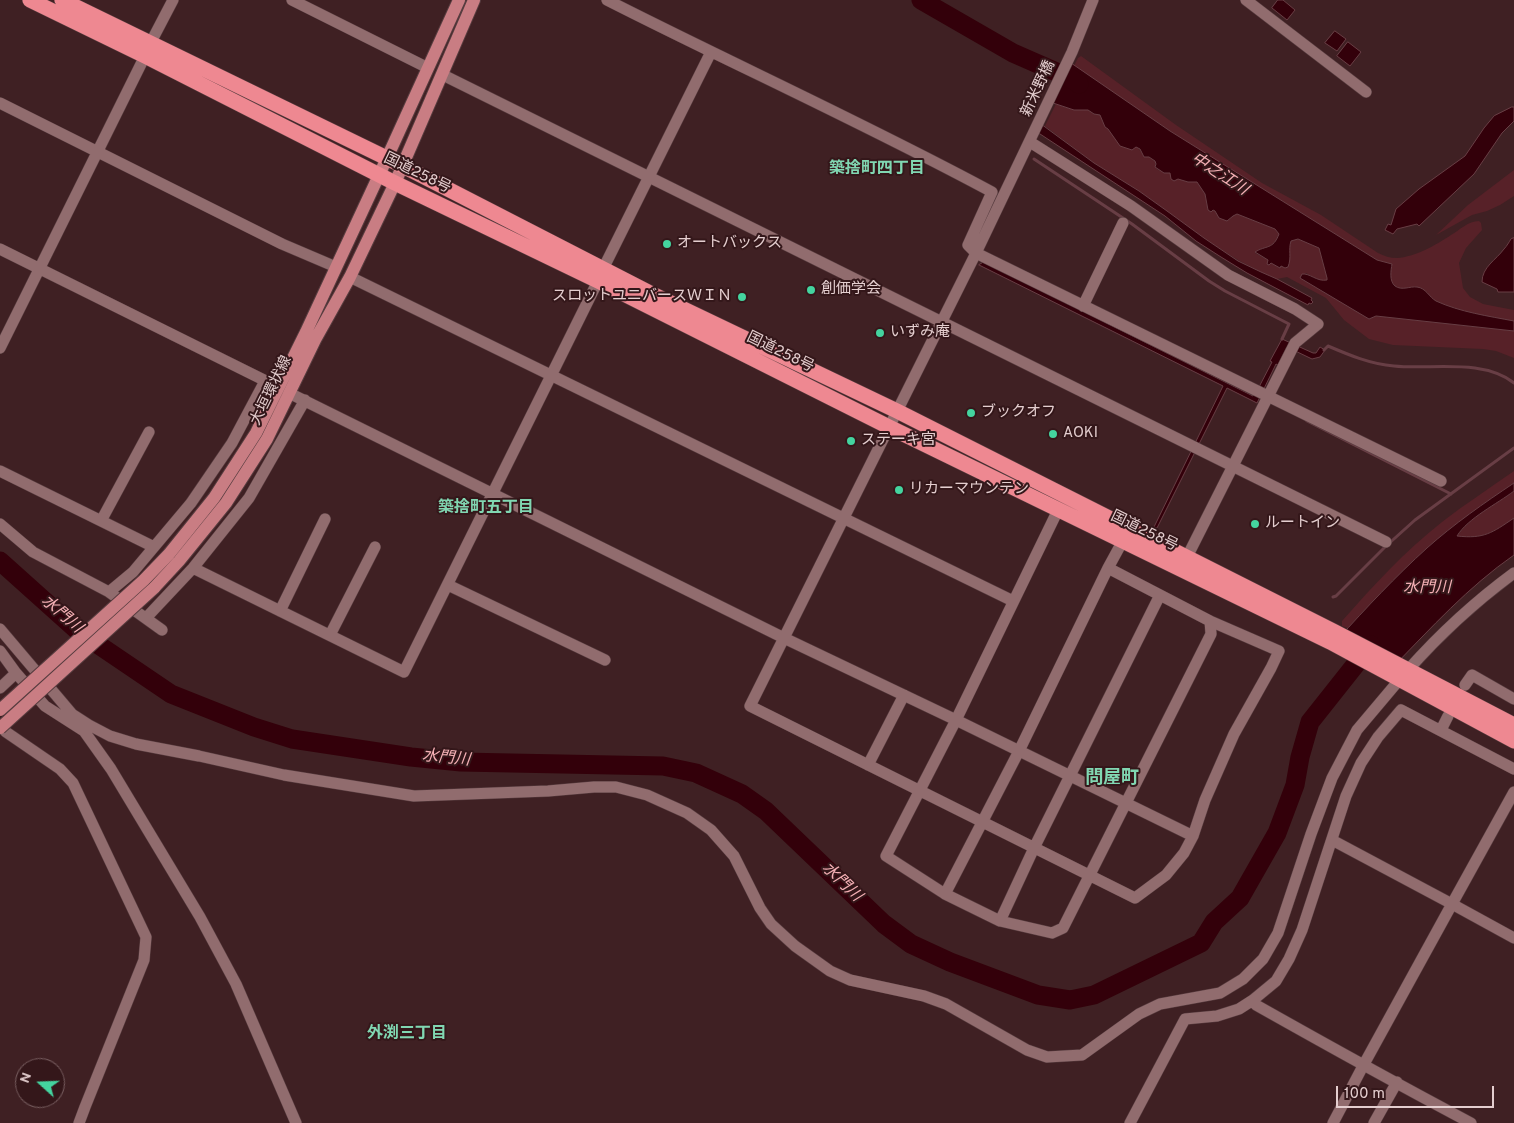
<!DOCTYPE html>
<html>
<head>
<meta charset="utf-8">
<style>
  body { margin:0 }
  #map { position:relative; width:1514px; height:1123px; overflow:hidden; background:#3f2023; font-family:Overpass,sans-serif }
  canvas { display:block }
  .north { position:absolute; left:15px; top:1058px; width:50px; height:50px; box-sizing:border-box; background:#34171a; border:1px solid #7a6062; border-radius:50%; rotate:290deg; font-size:14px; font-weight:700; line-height:20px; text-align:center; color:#e4cecf }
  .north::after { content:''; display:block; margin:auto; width:18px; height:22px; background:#44d49f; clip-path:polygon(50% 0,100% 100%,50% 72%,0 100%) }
  .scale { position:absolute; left:1336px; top:1086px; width:158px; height:22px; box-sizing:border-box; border:2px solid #e4cecf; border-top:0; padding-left:6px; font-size:15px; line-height:18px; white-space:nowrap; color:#e4cecf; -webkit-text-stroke:4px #34171a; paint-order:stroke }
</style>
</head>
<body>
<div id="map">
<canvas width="1514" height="1123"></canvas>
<div class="north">N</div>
<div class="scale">100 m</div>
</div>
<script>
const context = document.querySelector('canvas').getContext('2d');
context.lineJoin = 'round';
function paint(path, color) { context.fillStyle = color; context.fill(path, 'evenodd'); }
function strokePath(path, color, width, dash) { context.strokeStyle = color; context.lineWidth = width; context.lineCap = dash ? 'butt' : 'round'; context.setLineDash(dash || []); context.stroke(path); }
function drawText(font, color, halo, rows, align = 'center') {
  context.font = font + ' Overpass,"Noto Sans JP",sans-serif'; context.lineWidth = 4; context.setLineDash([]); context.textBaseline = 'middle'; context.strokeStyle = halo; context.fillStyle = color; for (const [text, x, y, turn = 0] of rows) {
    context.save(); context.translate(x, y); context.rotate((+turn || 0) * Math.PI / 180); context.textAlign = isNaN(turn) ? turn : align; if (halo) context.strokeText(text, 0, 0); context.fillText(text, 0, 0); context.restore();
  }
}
paint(new Path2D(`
  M1081 56 1176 125 1262 183 1321 215 1378 253C1384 256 1390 258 1397 258 1415 257 1436 245 1451 235 1460 230 1468 221 1479 221L1481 223 1482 230 1466 248 1459 263 1463 288 1470 297 1483 304 1514 310V321C1488 316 1460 312 1436 301 1430 298 1427 291 1421 288 1413 285 1403 292 1395 286 1389 281 1391 270 1392 264L1377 260 1170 131 1074 66 1078 58Z
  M1056 104 1067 108 1088 110 1094 114 1100 115C1104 121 1105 127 1110 132 1122 142 1137 141 1144 157H1149L1155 161V167L1158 170 1170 173 1171 175 1188 182H1197L1205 194 1208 210 1215 211 1219 218 1229 220 1233 216 1237 214 1275 229 1279 234C1272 251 1265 245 1255 253L1268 260 1267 264 1270 262 1280 268 1281 266 1285 268 1288 267 1289 247 1291 241C1301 237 1311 244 1319 248L1327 278V280L1320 281 1306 273 1300 278 1369 319 1376 316 1514 331V358L1496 351 1483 349 1393 345 1369 339 1344 320 1326 298 1287 277 1277 279 1261 272 1238 260 1203 238 1139 191 1094 163 1045 126Z
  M1514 170V196L1500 205 1487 211 1472 215 1436 235 1468 205Z
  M1514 471V483C1484 504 1454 524 1427 548 1399 573 1373 600 1348 628L1342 626V621C1373 586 1405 551 1442 522 1465 504 1490 488 1514 471Z
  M1514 491V518C1490 535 1487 537 1457 537 1468 518 1496 504 1514 491Z`), '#572128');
const water = new Path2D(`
  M1278 0H1283L1295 10 1287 20 1272 8Z
  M1335 31 1346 39 1337 51 1325 43Z
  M1348 42 1361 52 1350 66 1337 56Z
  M1071 63 1170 131 1377 260 1392 264C1391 270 1389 281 1395 286 1402 291 1410 286 1417 287 1426 288 1429 297 1436 301 1460 312 1488 316 1514 321V331L1376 316 1369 319 1300 278 1302 274C1310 273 1317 282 1327 280V278L1319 248 1298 239 1291 241C1288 250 1292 257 1288 267L1285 268 1281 266 1280 268 1271 263 1269 265 1267 264 1268 260 1255 252C1266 245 1273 250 1279 234L1275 229 1237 214 1233 216 1227 221 1219 218 1215 211 1213 210 1211 212 1208 210 1205 194 1197 182H1188L1178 179 1174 181 1171 179 1170 173H1164L1155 167 1156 164 1155 161 1149 157H1144L1140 149 1136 147 1132 150 1120 146 1108 129 1105 127 1100 115 1094 114 1088 110H1074L1053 103Z
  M1512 107H1514V121L1502 133 1474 174 1419 226 1417 224 1397 229 1393 234 1385 230 1388 224 1391 225 1396 209 1419 189 1465 156 1484 128 1494 116Z
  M1041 124 1094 163 1139 191 1167 211 1204 238 1238 261 1261 272 1277 279 1312 298 1311 300 1313 302 1311 304 1309 303 1308 305 1247 273 1221 257 1196 241 1165 216 1037 132Z
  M1514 238V292H1498L1497 289 1482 282C1482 267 1496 260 1504 249 1507 246 1509 242 1511 239Z
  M984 262 1253 396 1259 387 1272 362 1270 361 1282 339 1313 353H1316L1320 347 1325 350 1320 357 1312 359 1287 347 1278 365 1276 364 1257 403 1227 388 1157 528 1154 527 1223 386 979 265Z
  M1514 483V491C1497 504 1468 518 1457 536 1484 539 1492 533 1514 518V555C1468 587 1431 628 1392 668L1338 639C1366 608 1396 576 1427 548 1454 524 1484 503 1514 483Z`);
paint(water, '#33000a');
strokePath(water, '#683e45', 1);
strokePath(new Path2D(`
  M1034 159 1132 224 1209 281 1225 291 1289 324 1282 339
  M1324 350 1328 346C1349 355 1370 364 1394 366 1431 370 1482 358 1514 383
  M1307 421 1451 494
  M1333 597 1336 596 1385 547 1415 520 1514 448`), '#683e45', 3);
strokePath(new Path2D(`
  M921 0 1013 53 1070 78 1079 84
  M0 561 78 631 171 694 254 727 292 739 411 757 461 762 663 766 696 773 742 794 766 811 884 924 911 944 950 962 1038 995 1070 1000 1094 995 1201 943 1214 922 1240 898 1277 833 1295 785 1300 757 1310 722 1371 645`), '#33000a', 19);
const minor = new Path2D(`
  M292 0 428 68
  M607 0C735 65 866 124 992 192L968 245 976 253 1441 481
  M1093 0 1072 52 976 253 750 706 1135 898 1166 875 1184 853 1193 836 1205 800 1234 734 1271 668 1279 651 1210 621
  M1246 0 1366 92
  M150 44 173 0
  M443 75 1386 542
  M0 103 282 244 336 267
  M1030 142 1131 206 1228 275 1295 309 1318 324 1295 343 1187 557
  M0 249 278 387
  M603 269 711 52
  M350 277 1013 601
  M1083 306 1123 223
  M0 348 145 56
  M289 393 784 638 956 720 1193 836
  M0 471 154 547
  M101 521 149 432
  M0 524 33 552 109 592 162 630
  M193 568 404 672 598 281
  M1108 568 1126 535
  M448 585 605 660
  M109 592 133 572 191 503 232 443 265 381
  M280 611 325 519
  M146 618 193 568 249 498 305 400
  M0 629 72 714 89 725 110 736 136 744 199 756 284 775 414 796 548 791 594 787H616L647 795 687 813 711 830 734 856 760 908 771 924 795 946 830 971 850 980 924 996 946 1004 1027 1050 1047 1057 1082 1055 1139 1014 1160 1004 1220 993 1243 979 1263 959 1278 933 1311 834 1332 778 1357 730 1400 679
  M330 635 375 547
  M0 651 16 673 0 688
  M1408 670C1440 634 1476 601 1514 573
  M16 673 45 706 84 731 111 769 200 917 236 984 296 1123
  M1465 685 1472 675 1514 699
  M0 726 6 732 60 769 73 783 146 937 144 960 85 1107 79 1123
  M1441 730 1448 716
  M868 765 904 695
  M1332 840 1452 904 1514 792
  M945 894 1019 751 1108 568 1210 621 1211 634 1063 928 1052 933 1000 921 945 894 886 856 956 720 1058 510
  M1000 921 1034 848 1160 595
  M1253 1000 1256 1005C1327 1045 1399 1085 1471 1123
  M1130 1123 1185 1019 1217 1016 1239 1009 1253 1000 1276 981 1289 959 1302 930 1346 796 1361 763 1378 737 1401 710 1514 769
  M1333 1123 1363 1066 1452 904 1514 938
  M1374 1123 1397 1082`);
const major = new Path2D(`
  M144 580 169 554 214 498 256 433 306 332 387 158 459 0
  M154 588 179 561 226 503 267 439 316 338 350 277 395 183 474 0`);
const highway = new Path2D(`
  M30 0 145 56 395 183 598 281 889 427 1330 642 1514 741
  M62 0 403 166 648 292 897 411 1335 632 1514 725`);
strokePath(minor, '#573c3f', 12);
strokePath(major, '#573c3f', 14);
strokePath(highway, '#573c3f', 16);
strokePath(minor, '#916c6e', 11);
strokePath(major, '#c97d83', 12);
strokePath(highway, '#ee8891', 15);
const majorBridge = new Path2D(`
  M0 710 144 580
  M0 728 154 588`);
strokePath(majorBridge, '#573c3f', 14, []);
strokePath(majorBridge, '#c97d83', 12);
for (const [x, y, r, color] of [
  [667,244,5,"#44d49f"],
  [811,290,5,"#44d49f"],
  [742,297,5,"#44d49f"],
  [880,333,5,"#44d49f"],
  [971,413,5,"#44d49f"],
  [1053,434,5,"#44d49f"],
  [851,441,5,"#44d49f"],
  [899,490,5,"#44d49f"],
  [1255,524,5,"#44d49f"]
]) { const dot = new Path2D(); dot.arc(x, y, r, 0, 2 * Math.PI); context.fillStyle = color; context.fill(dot); strokePath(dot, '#34171a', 2); }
drawText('15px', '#e4cecf', '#34171a', [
  ["新米野橋",1039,89,-65],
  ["国道258号",417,174,26],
  ["国道258号",780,353,26],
  ["大垣環状線",272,391,-64],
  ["国道258号",1144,532,26]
]);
drawText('15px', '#e4cecf', '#34171a', [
  ["オートバックス",677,244],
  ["創価学会",821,290],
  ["スロットユニバースＷＩＮ",732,297,"right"],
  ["いずみ庵",890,333],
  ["ブックオフ",981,413],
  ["AOKI",1063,434],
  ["ステーキ宮",861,441],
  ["リカーマウンテン",909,490],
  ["ルートイン",1265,524]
], 'left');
drawText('bold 16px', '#81d7b2', '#34171a', [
  ["築捨町四丁目",877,170],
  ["築捨町五丁目",486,509],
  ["外渕三丁目",407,1035]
]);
drawText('italic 16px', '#f5b0b5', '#34171a', [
  ["中之江川",1219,175,33],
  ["水門川",1427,589],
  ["水門川",61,615,41],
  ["水門川",446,759,6],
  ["水門川",841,883,44]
]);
drawText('bold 18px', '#81d7b2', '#34171a', [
  ["問屋町",1112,779]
]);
</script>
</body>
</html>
